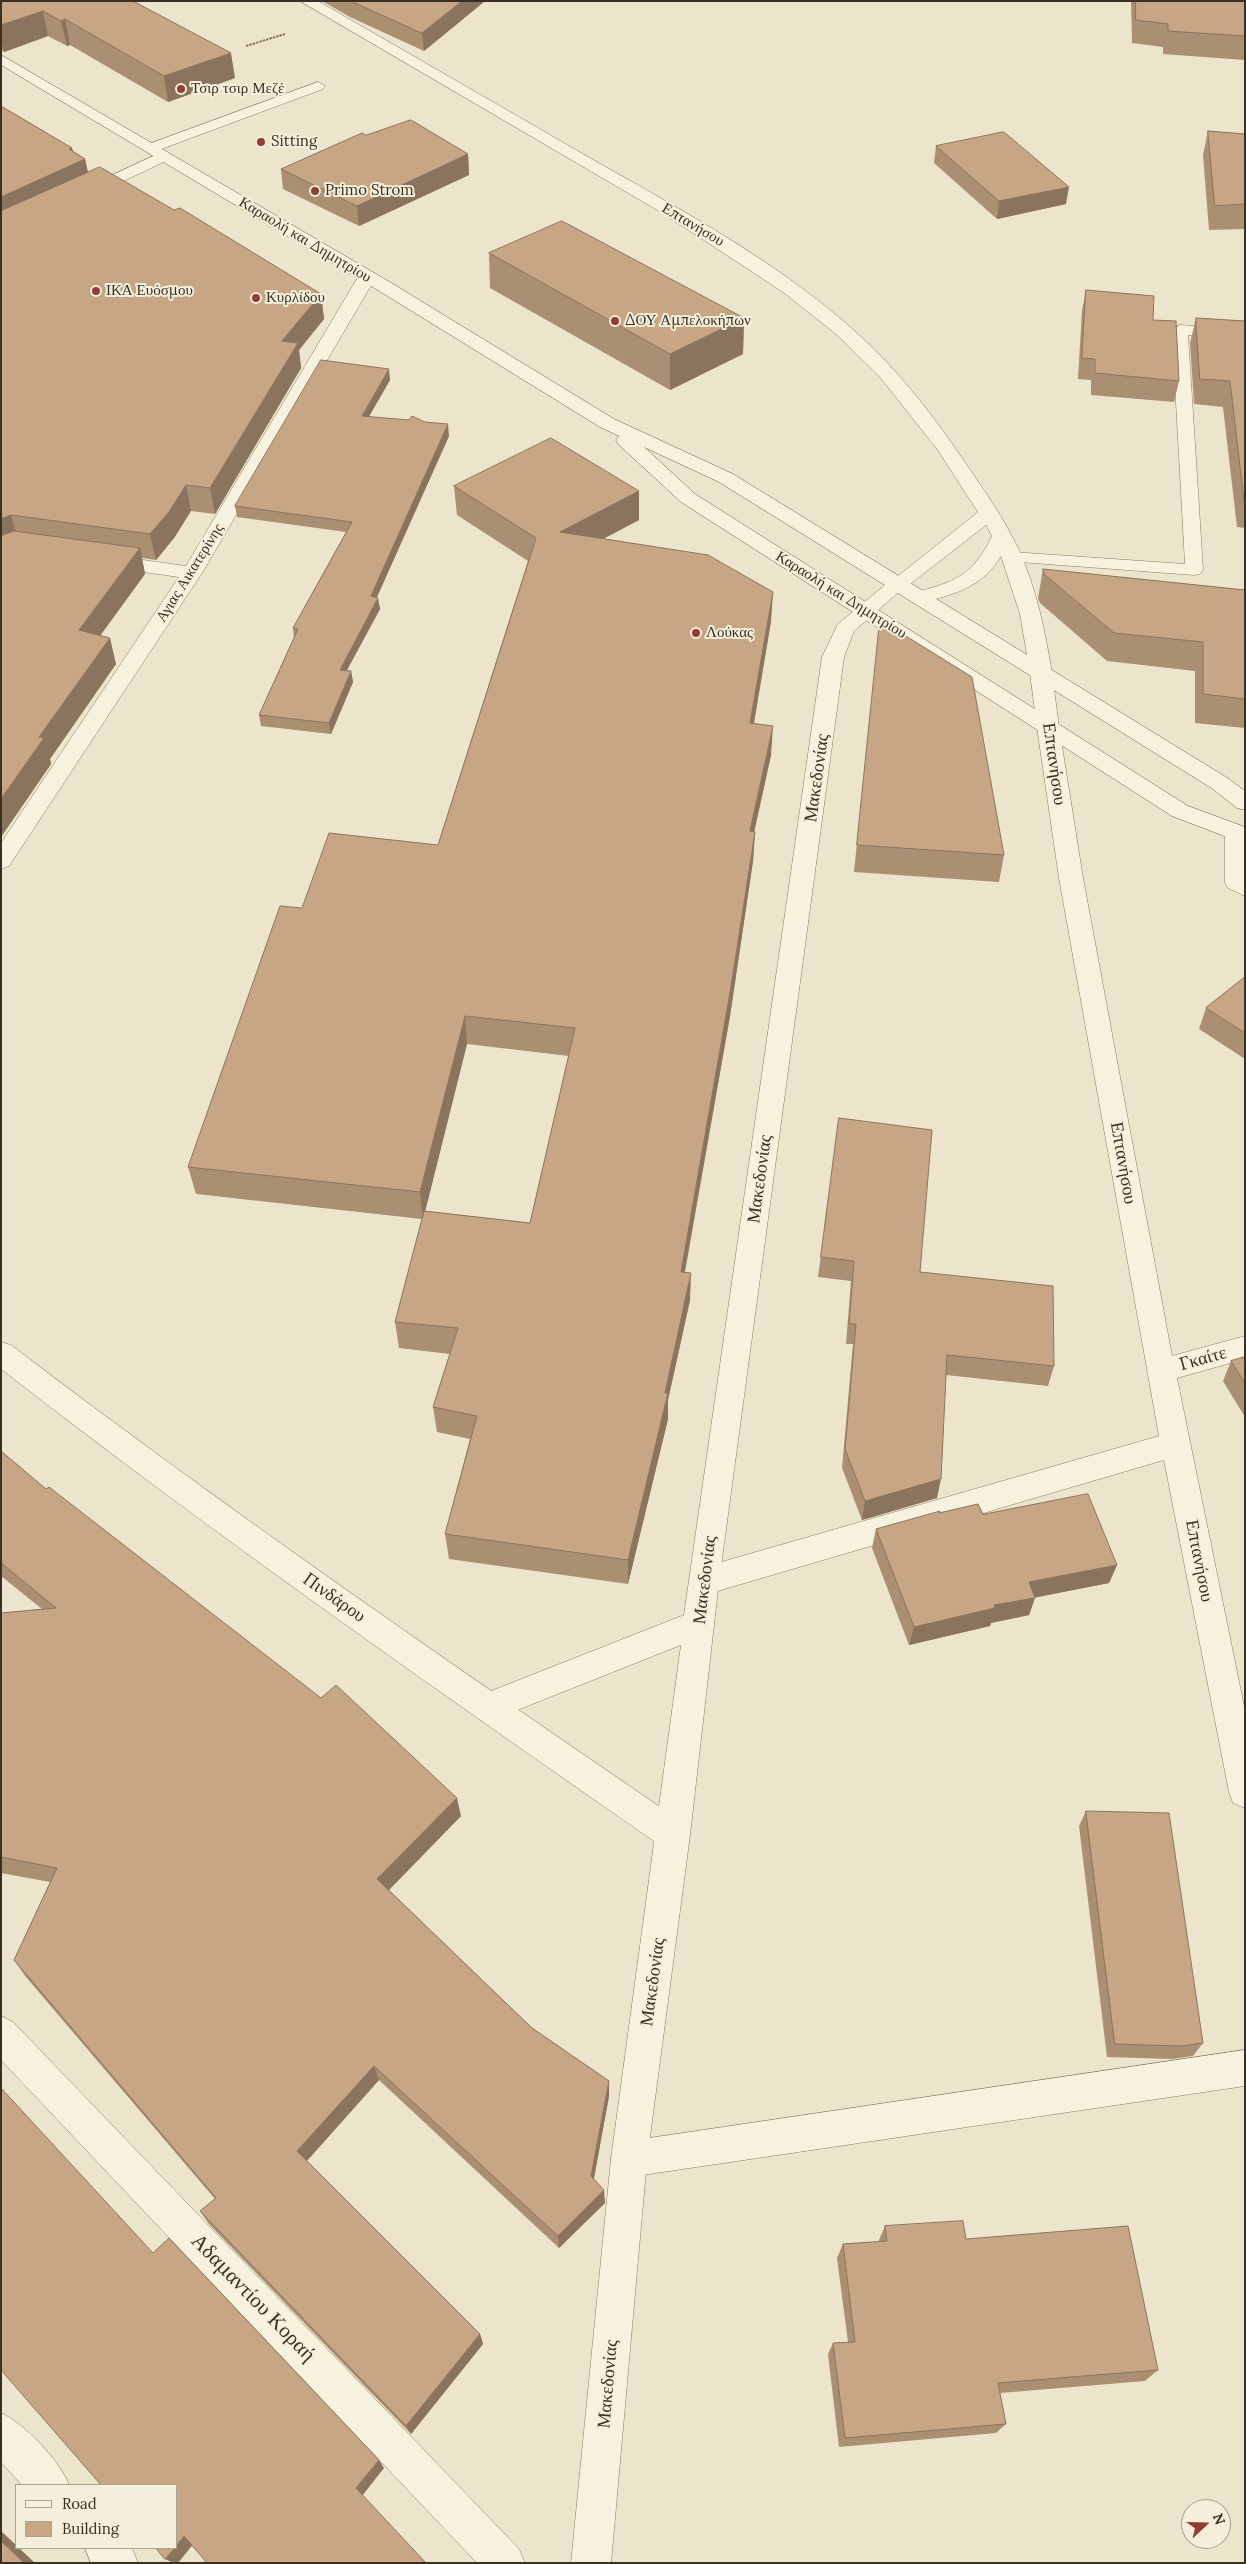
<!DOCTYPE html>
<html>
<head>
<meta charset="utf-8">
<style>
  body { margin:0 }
  #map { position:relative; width:1246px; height:2564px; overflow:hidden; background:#ece5cc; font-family:Lora,serif }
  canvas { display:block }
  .frame { position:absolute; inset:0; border:2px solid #393023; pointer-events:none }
  .legend { position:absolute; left:15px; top:2484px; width:162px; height:65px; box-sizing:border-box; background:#f4efdb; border:1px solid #a9a391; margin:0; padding:6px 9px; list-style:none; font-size:15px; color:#393023 }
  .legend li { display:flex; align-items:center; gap:10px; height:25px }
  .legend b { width:25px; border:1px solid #a9a391 }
  .north { position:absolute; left:1181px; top:2499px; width:50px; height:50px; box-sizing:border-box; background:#f4efdb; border:1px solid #a9a391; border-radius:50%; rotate:69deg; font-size:14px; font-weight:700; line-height:20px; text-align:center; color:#393023 }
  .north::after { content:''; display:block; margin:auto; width:18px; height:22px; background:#913e36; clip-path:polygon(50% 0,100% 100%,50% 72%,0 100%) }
</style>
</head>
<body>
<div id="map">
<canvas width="1246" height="2564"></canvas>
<div class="frame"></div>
<ul class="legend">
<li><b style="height:6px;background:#f7f2de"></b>Road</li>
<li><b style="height:14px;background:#c6a685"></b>Building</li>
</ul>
<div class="north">N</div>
</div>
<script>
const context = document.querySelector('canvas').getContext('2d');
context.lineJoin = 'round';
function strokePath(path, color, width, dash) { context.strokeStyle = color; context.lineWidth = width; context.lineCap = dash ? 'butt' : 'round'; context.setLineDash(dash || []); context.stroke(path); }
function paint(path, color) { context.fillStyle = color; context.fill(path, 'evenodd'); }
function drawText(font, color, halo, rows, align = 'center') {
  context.font = font + ' Lora,serif'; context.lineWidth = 4; context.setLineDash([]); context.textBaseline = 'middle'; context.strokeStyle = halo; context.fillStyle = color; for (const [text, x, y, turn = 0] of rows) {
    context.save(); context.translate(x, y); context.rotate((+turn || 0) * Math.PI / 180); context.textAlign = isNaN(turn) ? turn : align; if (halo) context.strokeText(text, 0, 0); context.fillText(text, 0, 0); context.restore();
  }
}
const service = new Path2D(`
  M318 82 325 86 323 89 156 151H146L144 148 146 145Z
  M1180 325 1245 329V339L1188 335 1203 570 1200 574 1194 575 1006 561 1003 557 1006 553 1012 552 1185 564 1172 330Z
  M1235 824 1242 826 1245 830V896L1228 888 1225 883V831L1228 826Z`);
const minor = new Path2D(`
  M300 1H318C406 52 495 103 583 154 683 211 789 267 872 347 908 383 938 422 966 464 985 491 1004 519 1018 548 1036 587 1045 630 1052 673L1048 678 1041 680 1034 678 1030 673 1020 614 1001 556C982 588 953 595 919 603L912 601 909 597 912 593C953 583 973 576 992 536L986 525 905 588H891L888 584 978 512 937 449 880 377 836 334 783 292 664 214Z
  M367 272 373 273 376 277 202 573 9 866 1 869V843L179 577 107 567 100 565 97 561 100 557 107 555 186 566 358 277 361 273Z
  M1048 720 1056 722 1059 727 1083 878 1172 1356 1245 1336V1359L1177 1378 1245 1711V1808L1233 1803 1229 1792 1164 1460 704 1595 693 1591 689 1581 693 1571 704 1567 1159 1436 1059 878 1037 727 1040 722Z
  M1 1342 11 1345C230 1512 457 1668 685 1824L690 1835 685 1846 673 1851 661 1846C438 1691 216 1536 1 1369Z
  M1 2016 13 2022 519 2549 525 2563H477L1 2060Z
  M1245 2050V2086L629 2177 616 2172 611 2159 616 2146 629 2141Z
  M1 2413C24 2423 61 2462 69 2485H22L1 2462Z
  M85 2548H132L138 2563H91Z`);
const tertiary = new Path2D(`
  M164 151 172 156 170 159 90 197 84 199 76 194 78 191Z
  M898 578 905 580 908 584 854 631 844 657 719 1581 690 1835 647 2159 611 2563H571L611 2159 681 1645 487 1722 476 1717 471 1707 476 1697 684 1615 822 657 838 624 891 580Z
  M1041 666 1048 668 1052 673 1059 727 1056 732 1048 734 1040 732 1037 727 1030 673 1034 668Z`);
const secondary = new Path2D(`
  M1 55 388 281 614 419 733 474 1229 779 1245 791V810L1237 808 1213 789 719 482 644 447 695 494 1188 806 1245 827V844L1172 816 681 502 618 444 616 440 619 436 600 427 376 289 1 65Z`);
strokePath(service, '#877961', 1);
strokePath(minor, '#877961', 1);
strokePath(tertiary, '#877961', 1);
strokePath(secondary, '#695a44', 1);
strokePath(new Path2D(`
  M246 46 285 34`), '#877961', 2, [2.5, 1]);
paint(service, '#f7f2de');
paint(minor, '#f7f2de');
paint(tertiary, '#f7f2de');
paint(secondary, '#f7f2de');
paint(new Path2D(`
  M1 1H133L235 78 168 102 70 45 67 46 48 36 4 52 1 50Z
  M322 1H485L424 51 350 17Z
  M1131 1H1245V60L1163 54V47L1132 43Z
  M1 106 72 148 73 151 85 159 88 172 174 210 321 294 324 319 299 350 301 368 215 514 191 511 174 538 156 560 142 558 145 574 100 636 116 664 50 759 51 764 1 837Z
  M1208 131 1245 134V229L1209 230 1203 155Z
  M366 135 468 154 469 175 359 226 283 189 281 169Z
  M936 146 1066 204 997 219 934 163Z
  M489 253 744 318 743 354 670 390 490 288Z
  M1086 290 1153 320 1179 381 1174 402 1091 395V380L1078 379 1082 311Z
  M1196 318 1245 321V528L1237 527 1223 407 1194 404 1190 343Z
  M390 380 369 416 449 436 377 597 380 609 347 670 351 671 353 682 331 734 261 726 259 715 294 638 293 628 346 532 237 517 235 506Z
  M454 486 639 491V520L603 539 771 621 754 723 771 755 754 832H755L753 861 730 1016 685 1272 690 1300 668 1400V1419L628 1584 449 1559 445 1534 470 1439 437 1432 433 1407 450 1354 399 1348 395 1322 422 1219 196 1194 188 1167 302 908 438 845 528 561 457 515ZM467 1044 569 1056 530 1223 425 1211Z
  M1043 569 1245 590V728L1195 723V671L1107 661 1040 603 1038 598Z
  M880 620 1004 855 999 882 854 872Z
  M1245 977V1059L1199 1029 1206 1008Z
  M839 1118 920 1272 1054 1366 1048 1386 946 1375 937 1498 862 1520 842 1468 853 1344H846L851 1281 818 1277Z
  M1245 1357V1417L1223 1381 1231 1361Z
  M1 1451 46 1489 461 1816 389 1890 532 2028 609 2081V2096L594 2179 605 2203 559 2248 379 2080 307 2161 480 2334 483 2344 411 2434 209 2224 200 2211 215 2199 26 1977 14 1960 50 1882 1 1873V1613L42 1609 1 1576Z
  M939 1513 983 1514 1117 1565 1109 1583 1035 1597 1029 1615 991 1623 990 1626 909 1645 872 1548 876 1529Z
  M1086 1811 1203 2043 1193 2056 1172 2059 1107 2057 1079 1826Z
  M885 2226 966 2239 1158 2370 1145 2381 1000 2393 1006 2424 996 2433 839 2447 828 2354 833 2343 848 2342 837 2258 843 2244 879 2242V2240Z`), '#aa8f72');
paint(new Path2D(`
  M462 1H485L424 51 422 33Z
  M43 11 48 36 4 52 1 40V25Z
  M65 19 70 45 67 46 61 21Z
  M231 53 235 78 168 102 164 76Z
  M72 148 75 163 85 159 90 183 1 224V197Z
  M468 154 469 175 359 226 357 206Z
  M1069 187 1066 204 997 219 999 201Z
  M321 294 324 319 299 350 301 368 215 514 210 488 282 341Z
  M744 318 743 354 670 390V354Z
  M389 369 390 380 363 427 362 416Z
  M448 424 449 436 372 608 371 596Z
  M186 485 191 511 174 538 156 560 150 534Z
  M639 491V520L561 561 560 532Z
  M11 515 18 541 1 547V519Z
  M140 548 145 574 85 656 79 630Z
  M773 592 771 621 749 752 750 723Z
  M378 598 380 609 341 681 340 670Z
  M110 638 116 664 50 759 51 764 1 837V799L39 737Z
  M351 671 353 682 331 734 329 723Z
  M773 726 771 755 748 860 750 831Z
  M755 832 753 861 730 1016 680 1298 681 1272Z
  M465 1016 467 1044 423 1220 420 1192Z
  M691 1273 690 1300 668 1400V1419L628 1584V1560Z
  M941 1479 937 1498 862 1520 865 1501Z
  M1117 1565 1109 1583 1023 1600 1029 1582Z
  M1035 1598 1029 1615 991 1623 990 1626 909 1645 914 1627 994 1605Z
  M457 1798 461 1816 382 1897 377 1879Z
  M374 2066 379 2080 304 2164 297 2151Z
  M609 2081V2096L592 2188 591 2176Z
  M604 2190 605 2203 559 2248 558 2236Z
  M480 2334 483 2344 411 2434 406 2426Z
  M379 2460 384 2468 362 2496 356 2488Z
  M1 2531 16 2545V2548H19L35 2563H24L1 2541Z
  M184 2536 195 2542 178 2563H173L165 2559 175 2548H176V2546Z`), '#8b745d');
const building = new Path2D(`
  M1 1H133L231 53 164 76 65 19 61 21 43 11 1 25Z
  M351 1H462L422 33Z
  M1136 1H1245V36L1168 31V24L1136 20Z
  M1 106 72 148 69 149 85 159 1 197Z
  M411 120 468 154 357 206 281 169 362 133 366 135Z
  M1208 131 1245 134V204L1215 206Z
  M1004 132 1069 187 999 201 936 146Z
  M100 167 174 210 180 208 321 294 282 341 298 343 210 488 186 485 169 512 150 534 11 515 1 519V211Z
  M562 221 744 318 670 354 489 253Z
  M1086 290 1154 296 1153 320 1176 321 1179 381 1095 373V359L1082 358Z
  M1196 318 1245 321V501H1244L1230 381 1200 379Z
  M321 360 389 369 362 416 409 420 412 416 425 422 448 424 371 596 378 598 340 670 351 671 329 723 259 715 298 629 293 628 352 522 235 506Z
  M551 438 639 491 560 532 708 555 773 592 750 723 773 726 750 831 755 832 731 987 681 1272 691 1273 665 1393H668L628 1560 445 1534 477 1416 433 1407 458 1328 395 1322 424 1211 530 1223 575 1028 465 1016 420 1192 188 1167 280 906 302 908 329 833 438 845 536 538 454 486Z
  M14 531 140 548 79 630 110 638 39 737 44 738 1 799V536Z
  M1043 569 1245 590V699L1203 694V642L1114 633 1045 575Z
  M880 620 972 677 1004 855 857 845Z
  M1245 977V1033L1206 1008Z
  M839 1118 932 1130 920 1272 1053 1286 1054 1366 947 1355 941 1479 865 1501 845 1449 856 1324H849L854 1261 821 1257Z
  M1245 1357V1383L1231 1361Z
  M1 1451 46 1489 49 1487 321 1698 336 1685 457 1798 377 1879 532 2028 609 2081 591 2176 604 2190 558 2236 374 2066 297 2151 480 2334 406 2426 200 2211 216 2198 14 1960 57 1868 1 1857V1613L56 1608 1 1563Z
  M1088 1494 1117 1565 1029 1582 1035 1598 994 1605 995 1608 914 1627 876 1529 940 1511 939 1513 978 1504 983 1514Z
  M1086 1811 1169 1813 1203 2043 1181 2046 1115 2044Z
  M1 2088 153 2253 169 2238 379 2460 356 2488 426 2563H207L184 2536 176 2546V2485H101L1 2370Z
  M963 2221 966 2239 1128 2226 1158 2370 998 2383 1006 2424 845 2438 833 2343 855 2342 843 2244 887 2241 885 2226Z
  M1 2541 24 2563H1Z
  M156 2548H175L165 2559Z`);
paint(building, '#c6a685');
strokePath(building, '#8b745d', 1);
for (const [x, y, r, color] of [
  [181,89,5,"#913e36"],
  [261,142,5,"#913e36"],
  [315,191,5,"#913e36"],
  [96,291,5,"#913e36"],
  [256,298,5,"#913e36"],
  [615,321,5,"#913e36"],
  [696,633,5,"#913e36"]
]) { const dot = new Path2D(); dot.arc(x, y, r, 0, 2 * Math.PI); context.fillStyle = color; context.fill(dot); strokePath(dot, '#f4efdb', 2); }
drawText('15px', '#393023', '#f4efdb', [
  ["Τσιρ τσιρ Μεζέ",191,89],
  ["Sitting",271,142],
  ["Primo Strom",325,191],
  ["ΙΚΑ Ευόσμου",106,291],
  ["Κυρλίδου",266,298],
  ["ΔΟΥ Αμπελοκήπων",625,321],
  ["Λούκας",706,633]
], 'left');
drawText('15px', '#393023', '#f4efdb', [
  ["Επτανήσου",693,225,31],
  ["Καραολή και Δημητρίου",305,240,31],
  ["Αγιας Αικατερίνης",190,573,-58],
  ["Καραολή και Δημητρίου",841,595,32]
]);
drawText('18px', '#393023', '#f4efdb', [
  ["Επτανήσου",1054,764,82],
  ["Μακεδονίας",817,778,-82],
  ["Επτανήσου",1123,1163,80],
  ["Μακεδονίας",760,1179,-82],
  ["Γκαίτε",1203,1359,-16],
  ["Επτανήσου",1199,1561,79],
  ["Μακεδονίας",705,1580,-83],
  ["Πινδάρου",334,1598,35],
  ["Μακεδονίας",653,1982,-82],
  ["Μακεδονίας",608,2384,-85]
]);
drawText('21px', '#393023', '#f4efdb', [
  ["Αδαμαντίου Κοραή",253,2298,46]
]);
</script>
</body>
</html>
